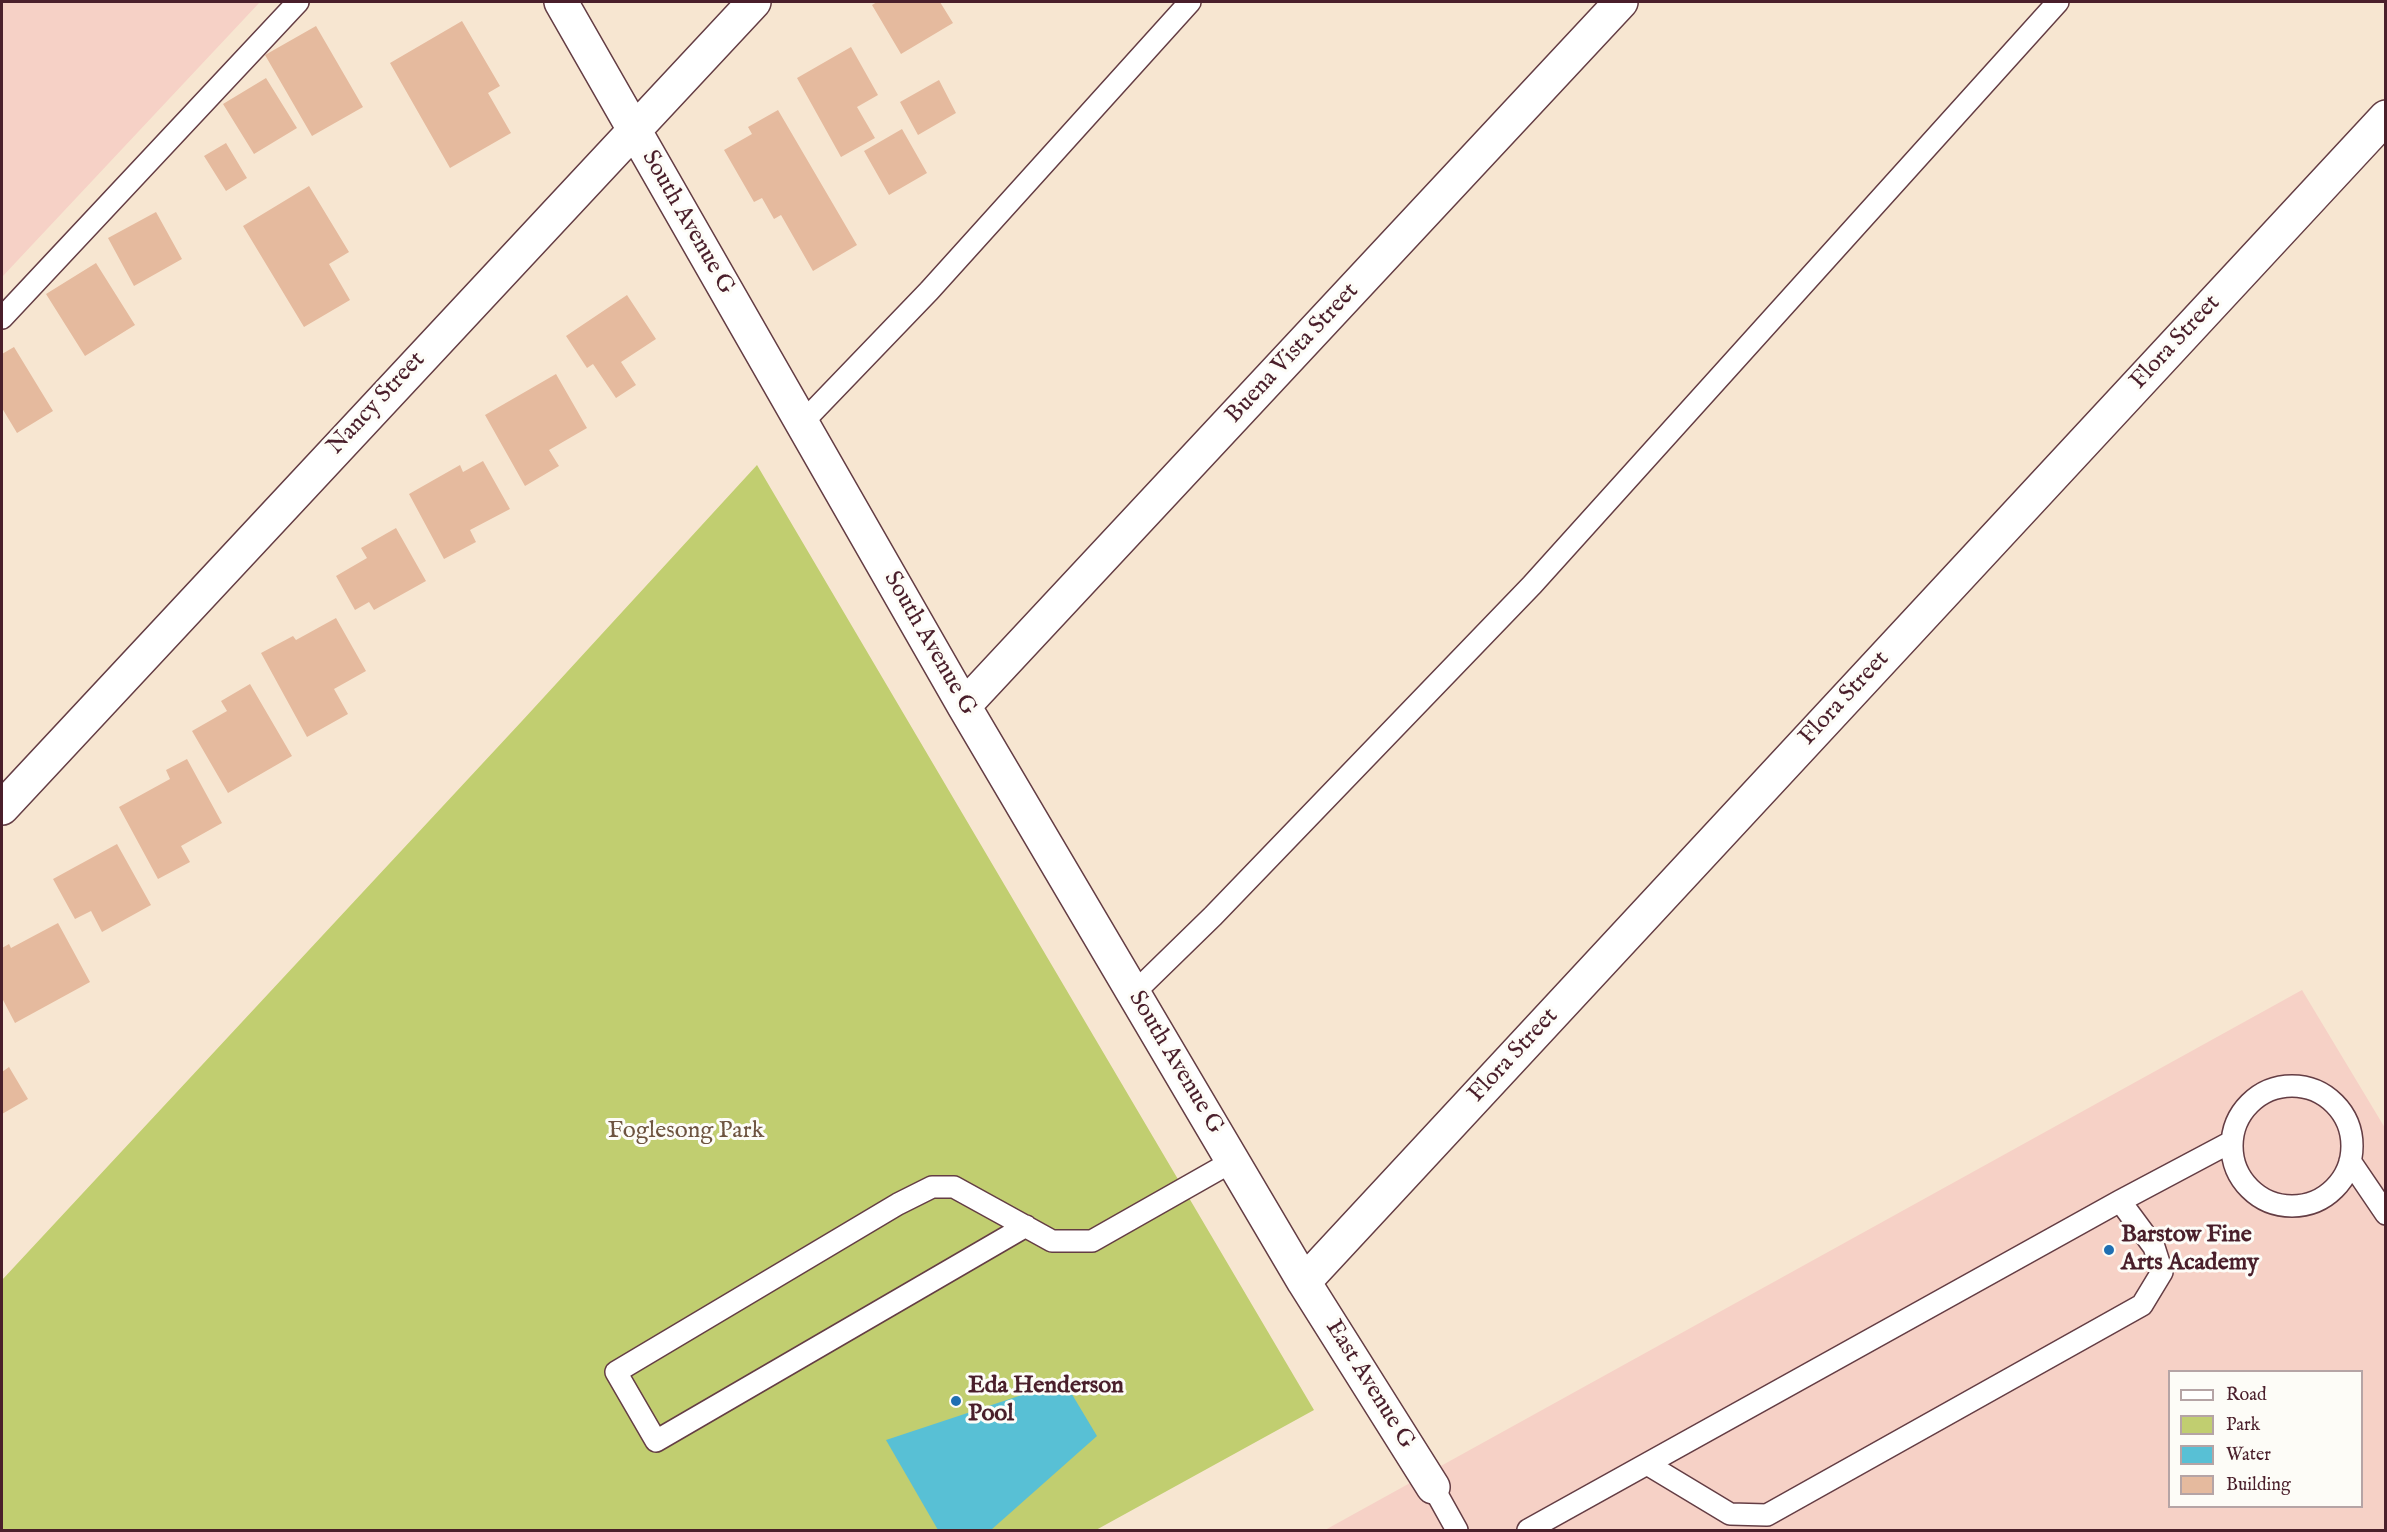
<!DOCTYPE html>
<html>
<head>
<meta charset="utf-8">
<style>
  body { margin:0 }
  #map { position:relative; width:2387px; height:1532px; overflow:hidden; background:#f7e6d1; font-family:"IM FELL English",serif }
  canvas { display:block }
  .frame { position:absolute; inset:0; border:3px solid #4a1f2b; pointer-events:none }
  .legend { position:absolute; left:2168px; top:1370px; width:195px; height:138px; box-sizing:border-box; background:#fdfcf7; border:2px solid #b5a4a5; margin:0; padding:8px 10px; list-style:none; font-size:18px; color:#4a1f2b }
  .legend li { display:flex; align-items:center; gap:12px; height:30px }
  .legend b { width:30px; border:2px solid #b5a4a5 }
</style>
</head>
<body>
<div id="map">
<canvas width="2387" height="1532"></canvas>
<div class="frame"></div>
<ul class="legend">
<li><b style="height:8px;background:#fff"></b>Road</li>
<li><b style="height:16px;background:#c1ce70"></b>Park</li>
<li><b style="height:16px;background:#58c0d5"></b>Water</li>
<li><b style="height:16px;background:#e5ba9e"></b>Building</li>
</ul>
</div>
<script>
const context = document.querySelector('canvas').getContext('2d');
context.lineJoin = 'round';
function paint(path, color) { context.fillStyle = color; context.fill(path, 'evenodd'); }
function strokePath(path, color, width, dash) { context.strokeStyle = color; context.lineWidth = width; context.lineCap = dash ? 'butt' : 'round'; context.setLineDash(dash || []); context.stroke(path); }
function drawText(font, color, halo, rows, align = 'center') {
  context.font = font + ' "IM FELL English",serif'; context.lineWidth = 6; context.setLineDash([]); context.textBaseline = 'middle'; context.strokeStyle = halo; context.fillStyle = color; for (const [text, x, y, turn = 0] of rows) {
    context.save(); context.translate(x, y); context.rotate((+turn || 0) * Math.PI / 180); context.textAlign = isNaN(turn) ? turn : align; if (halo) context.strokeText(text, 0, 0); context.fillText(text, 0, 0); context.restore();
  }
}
paint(new Path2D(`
  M2 2H260L2 277Z
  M2302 990 2385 1128V1530H1325ZM2170 1372H2362V1506H2170Z`), '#f6d1c6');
paint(new Path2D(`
  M757 465 1314 1410 1096 1530H2V1280L522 721Z`), '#c1ce70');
paint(new Path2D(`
  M1064 1381 1097 1436 991 1530H938L886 1440Z`), '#58c0d5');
paint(new Path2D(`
  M877 2H940L953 23 901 54 872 5Z
  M462 21 500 86 488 93 511 133 450 168 390 63Z
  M316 26 363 107 312 136 265 55Z
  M851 47 878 95 857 107 875 138 841 157 797 78Z
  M266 78 297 128 254 154 223 104Z
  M939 80 956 113 918 135 900 102Z
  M778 110 857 245 813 271 781 215 774 219 762 198 754 202 724 150 752 134 748 127Z
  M902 129 927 173 889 195 864 151Z
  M226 143 247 178 226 191 204 156Z
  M309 186 349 252 329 264 350 300 304 327 243 226Z
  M156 212 182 259 134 286 108 238Z
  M96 263 135 325 85 356 46 294Z
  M627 295 656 339 621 362 636 385 616 398 593 364 587 368 566 336Z
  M14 347 53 411 17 433 2 408V354Z
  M556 374 587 428 549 450 559 466 525 486 485 415Z
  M483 461 510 509 470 530 476 542 444 559 409 494 460 465 463 472Z
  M396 528 426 581 374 610 369 602 355 610 336 576 367 558 361 548Z
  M336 618 366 671 334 689 348 714 307 737 261 653 293 636 296 640Z
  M250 684 292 756 228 793 192 731 227 711 221 701Z
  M187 759 222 823 181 846 190 862 158 879 119 807 170 779 166 770Z
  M117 844 151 905 102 932 91 911 75 919 53 879Z
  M58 923 90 982 15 1023 2 998V948L9 944 11 948Z
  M9 1067 28 1099 2 1114V1072Z`), '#e5ba9e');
const lane = new Path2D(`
  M2 318 298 2
  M802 423 929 291 1190 2
  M1134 993 1213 916 1532 585 2058 2
  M2232 1146a60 60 0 1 1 120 0a60 60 0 1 1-120 0Z
  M2350 1161 2386 1214
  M1026 1226 656 1441 616 1372 898 1204 932 1187H954L1052 1241H1092L1233 1161
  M1647 1464 1730 1514 1767 1515 2142 1305 2162 1272 2154 1247 2120 1201
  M1433 1487 1457 1530
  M1528 1530 2120 1201 2231 1142`);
const street = new Path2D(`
  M561 2 964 706 1304 1282 1433 1487
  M964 706 1621 2
  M2 808 754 2
  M1304 1282 2386 117`);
strokePath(lane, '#643d44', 24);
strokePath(street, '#643d44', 36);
strokePath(lane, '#fff', 21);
strokePath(street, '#fff', 33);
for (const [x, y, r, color] of [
  [2109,1250,6,"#1f6fb2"],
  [956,1401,6,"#1f6fb2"]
]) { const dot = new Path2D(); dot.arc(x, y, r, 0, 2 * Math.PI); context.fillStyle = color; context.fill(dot); strokePath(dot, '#fdfcf7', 2); }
drawText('24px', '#4a1f2b', '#fdfcf7', [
  ["South Avenue G",687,223,60],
  ["Flora Street",2176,343,-47],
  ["Buena Vista Street",1293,354,-47],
  ["Nancy Street",377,404,-47],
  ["South Avenue G",929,644,60],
  ["Flora Street",1845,699,-47],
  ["Flora Street",1514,1056,-47],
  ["South Avenue G",1175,1063,59],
  ["East Avenue G",1369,1385,58]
]);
drawText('24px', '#6e5440', '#fdfcf7', [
  ["Foglesong Park",686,1132]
]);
drawText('bold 24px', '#4a1f2b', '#fdfcf7', [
  ["Barstow Fine",2121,1236],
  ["Arts Academy",2121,1264],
  ["Eda Henderson",968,1387],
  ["Pool",968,1415]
], 'left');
</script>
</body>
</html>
